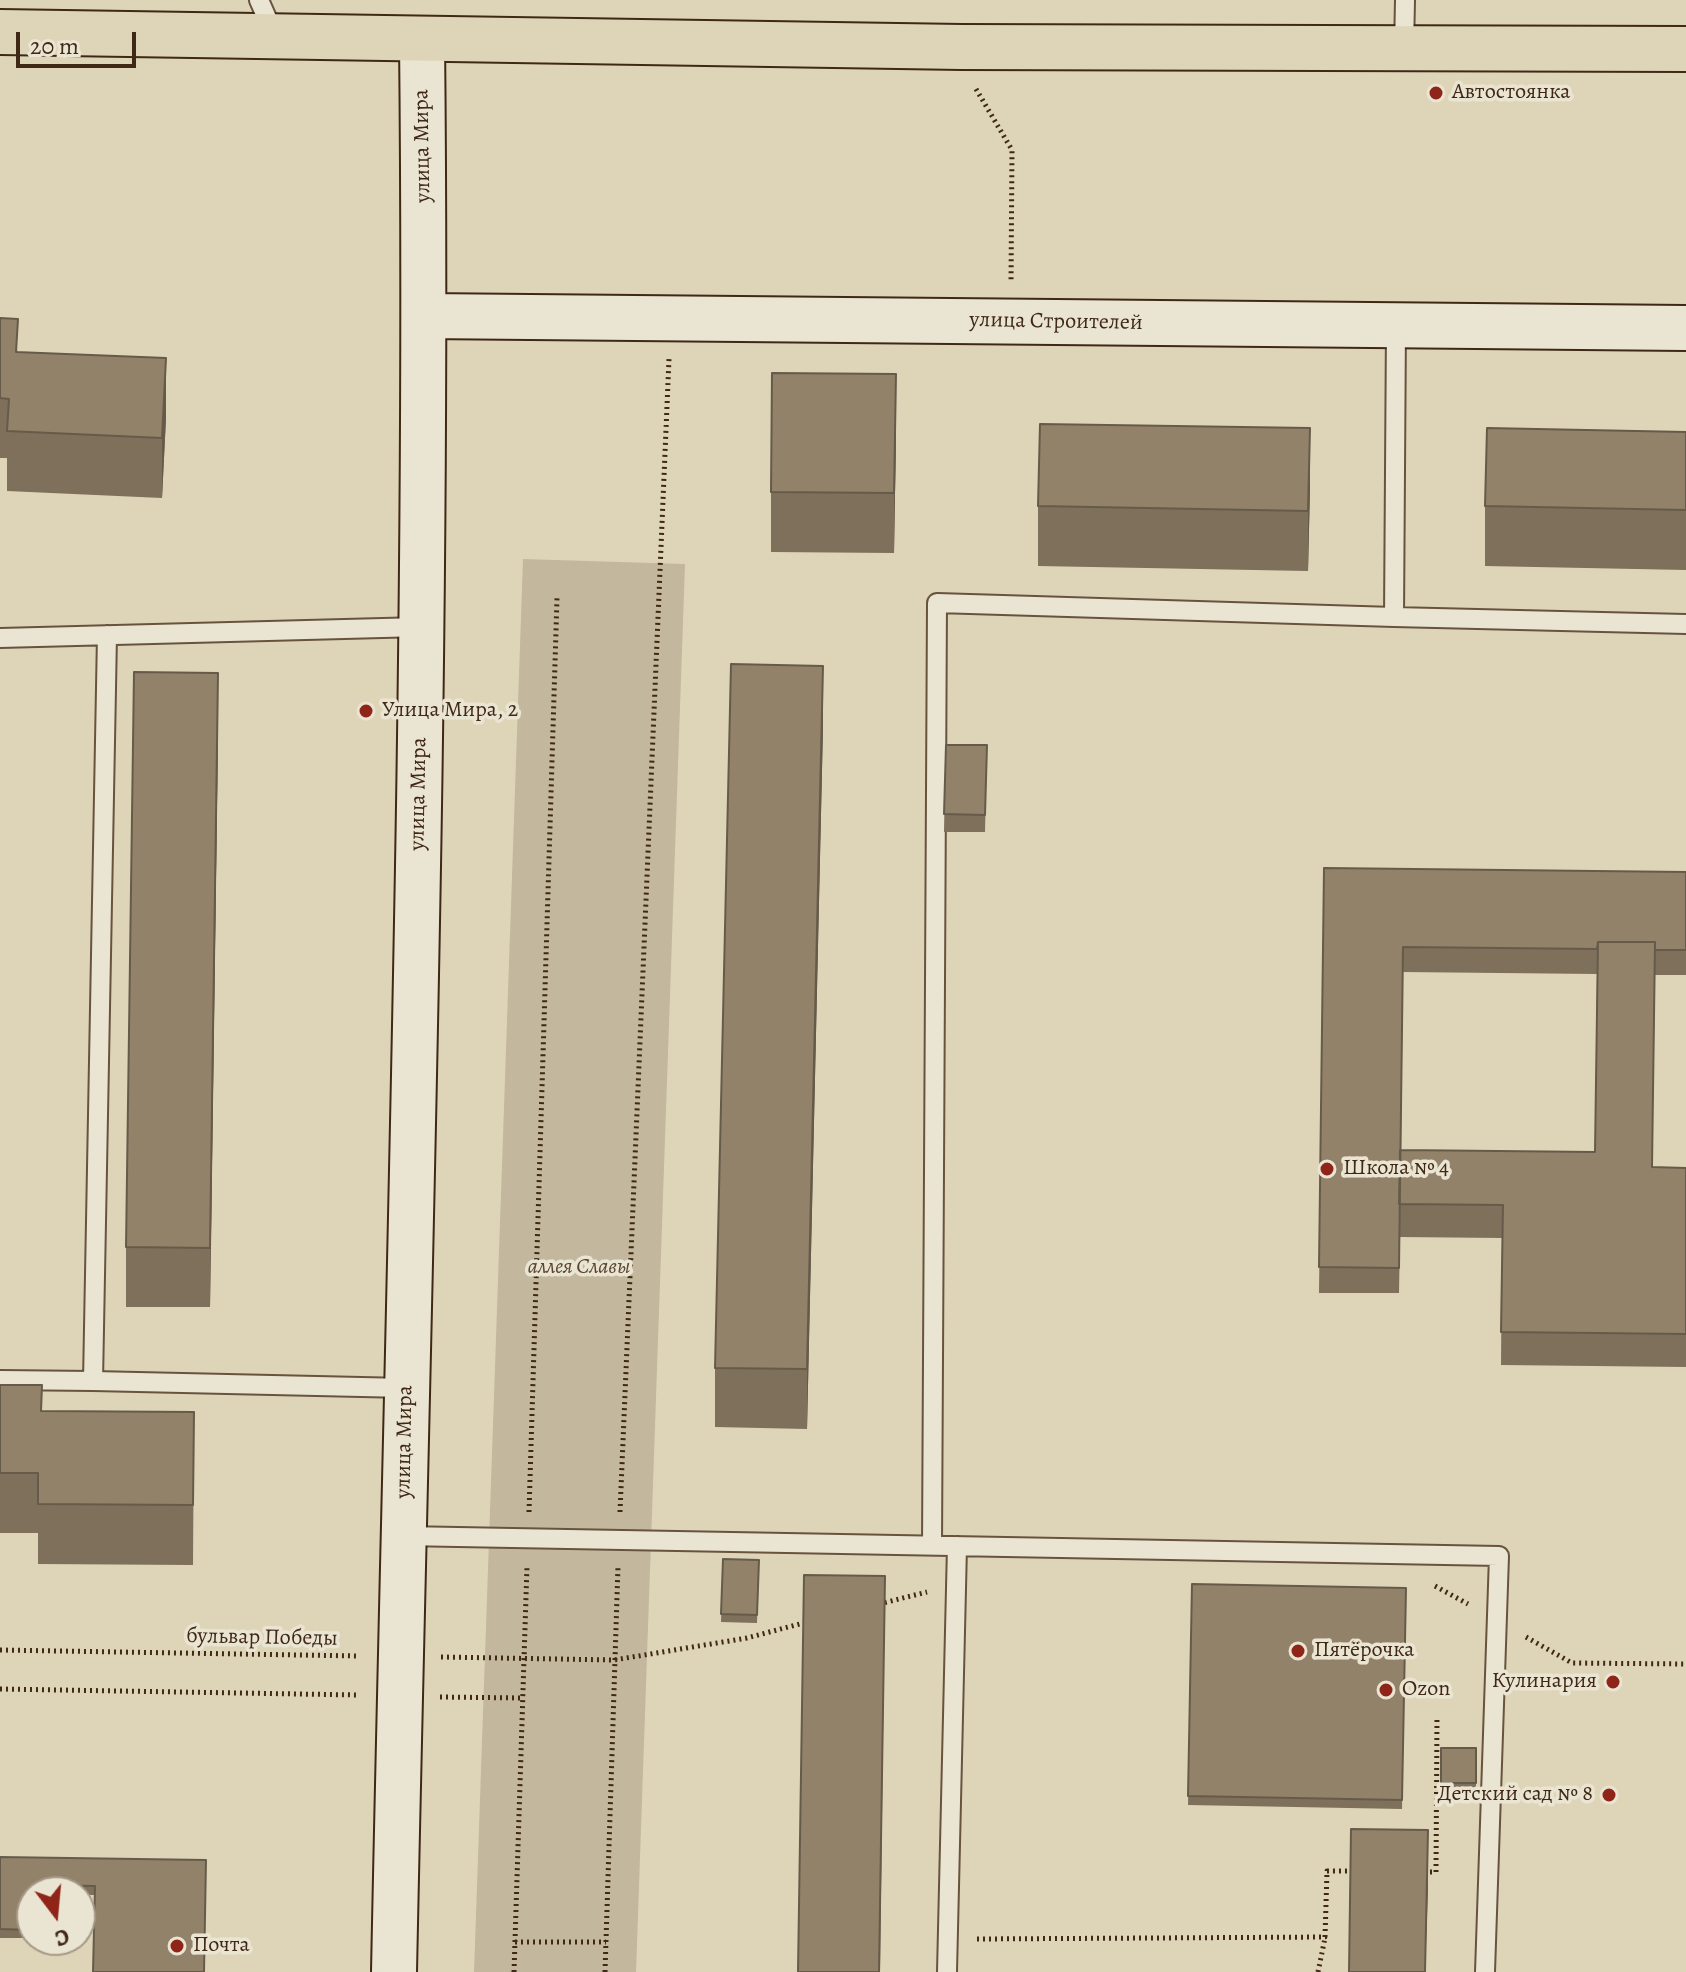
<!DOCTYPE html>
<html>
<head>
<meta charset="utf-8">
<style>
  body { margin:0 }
  #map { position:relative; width:1686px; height:1972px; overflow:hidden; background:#ded5b9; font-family:Alegreya,serif }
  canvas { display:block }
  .north { position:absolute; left:16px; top:1876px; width:80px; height:80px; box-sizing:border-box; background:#eae4d2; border:2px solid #a69986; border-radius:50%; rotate:164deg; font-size:22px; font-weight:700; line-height:32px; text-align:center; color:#3f2815 }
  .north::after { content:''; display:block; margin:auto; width:28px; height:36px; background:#8f2418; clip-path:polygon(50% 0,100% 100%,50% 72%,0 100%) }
  .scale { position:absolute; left:16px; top:32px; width:120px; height:36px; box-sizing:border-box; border:4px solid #3f2815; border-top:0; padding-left:10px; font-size:24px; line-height:28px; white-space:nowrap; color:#3f2815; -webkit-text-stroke:6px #eae4d2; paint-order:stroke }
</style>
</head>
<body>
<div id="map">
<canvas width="1686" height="1972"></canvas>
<div class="north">С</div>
<div class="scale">20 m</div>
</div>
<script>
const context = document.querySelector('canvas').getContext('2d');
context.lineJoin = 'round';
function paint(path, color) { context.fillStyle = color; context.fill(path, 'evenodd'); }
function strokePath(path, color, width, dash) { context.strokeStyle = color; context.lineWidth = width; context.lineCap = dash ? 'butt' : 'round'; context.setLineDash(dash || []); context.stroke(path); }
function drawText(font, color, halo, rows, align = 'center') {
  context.font = font + ' Alegreya,serif'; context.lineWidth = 7; context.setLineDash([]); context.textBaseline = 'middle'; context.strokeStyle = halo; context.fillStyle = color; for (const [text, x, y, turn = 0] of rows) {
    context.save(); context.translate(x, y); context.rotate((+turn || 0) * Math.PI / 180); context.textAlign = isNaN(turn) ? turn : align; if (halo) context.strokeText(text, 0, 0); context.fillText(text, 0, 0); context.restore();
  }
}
paint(new Path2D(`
  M523 559 685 564 636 1972H474Z`), '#c3b89d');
const lane = new Path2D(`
  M259 0 274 34
  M1404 49 1405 0
  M1396 325 1394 617 1686 624
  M107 635 93 1381 406 1388
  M0 638 421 627
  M0 1380 93 1381
  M403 1536 1499 1556 1485 1972
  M932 1545 937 603 1394 617
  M947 1972 957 1546`);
const secondary = new Path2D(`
  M425 316 1686 328
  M394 1972C407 1328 429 683 422 39`);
const primary = new Path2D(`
  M0 32 962 47 1686 49`);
strokePath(lane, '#67533e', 22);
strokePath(secondary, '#3f2815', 48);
strokePath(primary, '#3f2815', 48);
strokePath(new Path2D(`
  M976 89 1012 150 1011 282
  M529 1512 557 598
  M620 1512 669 359
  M1435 1586 1468 1604
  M879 1604 927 1592
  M1526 1637 1572 1663 1686 1664
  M0 1650 359 1656
  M441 1657 614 1660 747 1638 807 1622
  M0 1689 358 1695
  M440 1697 523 1698
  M1424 1872H1436L1437 1717
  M977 1939 1325 1937 1327 1871H1354
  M515 1942H606
  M514 1972 527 1566
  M605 1972 618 1566
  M1318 1972 1325 1938`), '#3f2815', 5, [2, 4]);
strokePath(lane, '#eae4d2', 18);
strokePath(secondary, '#eae4d2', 44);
strokePath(primary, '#ded5b9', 44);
paint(new Path2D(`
  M0 318 18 352 166 418 162 498 7 491V458H0Z
  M1686 432V570L1485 566V506Z
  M896 434 894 553 771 552V492Z
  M1310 488 1308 571 1038 566V506Z
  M823 726 807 1429 715 1427V1368Z
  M218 733 210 1307H126V1247Z
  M946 745H987L985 832H944Z
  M1324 868 1686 872V975H1655L1652 1167 1686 1168V1367L1501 1365 1502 1238 1400 1237 1399 1293H1319ZM1403 972 1597 974 1595 1152 1401 1150Z
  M0 1385 42 1411 194 1412 193 1565 38 1564V1533H0Z
  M723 1559 759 1560 757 1623 721 1622Z
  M1192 1584 1406 1588 1402 1809 1188 1805Z
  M1441 1748H1476V1792H1441Z
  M0 1857 206 1860 94 1895H80V1892H32V1938H0Z`), '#7e705b');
paint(new Path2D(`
  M166 358V418L162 498V438Z
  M896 374V434L894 553V493Z
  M1310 428V488L1308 571V511Z
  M823 666V726L807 1429V1369Z
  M218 673V733L210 1307V1248Z
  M885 1576 880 1972H879Z
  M1428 1830V1890L1425 1972Z`), '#665b4a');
const building = new Path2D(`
  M0 318 18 319 16 352 166 358 162 438 7 431 9 399 0 398Z
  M772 373 896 374 894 493 771 492Z
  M1040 424 1310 428 1308 511 1038 506Z
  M1487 428 1686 432V510L1485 506Z
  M731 664 823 666 807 1369 715 1368Z
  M134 672 218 673 210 1248 126 1247Z
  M946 745H987L985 815 944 814Z
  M1324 868 1686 872V950H1655V942H1598L1597 949 1403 947 1399 1268 1319 1267Z
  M1598 942H1655L1652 1167 1686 1168V1334L1501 1332 1503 1205 1399 1204 1400 1150 1595 1152Z
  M0 1385H42L41 1411 194 1412 193 1505 38 1504V1473H0Z
  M723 1559 759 1560 757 1615 721 1614Z
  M804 1575 885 1576 879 1972H798Z
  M1192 1584 1406 1588 1402 1800 1188 1796Z
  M1441 1748H1476V1783H1441Z
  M1351 1829 1428 1830 1425 1972H1349Z
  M0 1857 206 1860 204 1972H93L95 1886 46 1885V1892H32V1930L0 1929Z`);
paint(building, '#92826a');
strokePath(building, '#665b4a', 2);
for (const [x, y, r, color] of [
  [1436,93,8,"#8f2418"],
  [366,711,8,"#8f2418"],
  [1327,1169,8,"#8f2418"],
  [1298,1651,8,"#8f2418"],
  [1613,1682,8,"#8f2418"],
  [1386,1690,8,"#8f2418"],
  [1609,1795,8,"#8f2418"],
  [177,1946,8,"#8f2418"]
]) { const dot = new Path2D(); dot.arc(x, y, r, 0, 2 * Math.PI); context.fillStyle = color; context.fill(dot); strokePath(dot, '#eae4d2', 3); }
drawText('22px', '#3f2815', '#eae4d2', [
  ["Автостоянка",1452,93],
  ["Улица Мира, 2",382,711],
  ["Школа № 4",1343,1169],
  ["Пятёрочка",1314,1651],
  ["Кулинария",1597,1682,"right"],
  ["Ozon",1402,1690],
  ["Детский сад № 8",1593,1795,"right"],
  ["Почта",193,1946]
], 'left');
drawText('22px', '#3f2815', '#eae4d2', [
  ["улица Мира",423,146,-91],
  ["улица Строителей",1056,322,1],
  ["улица Мира",419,794,-89],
  ["улица Мира",405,1442,-89],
  ["бульвар Победы",262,1638,1]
]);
drawText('italic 22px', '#594530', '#eae4d2', [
  ["аллея Славы",579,1268]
]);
</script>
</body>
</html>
